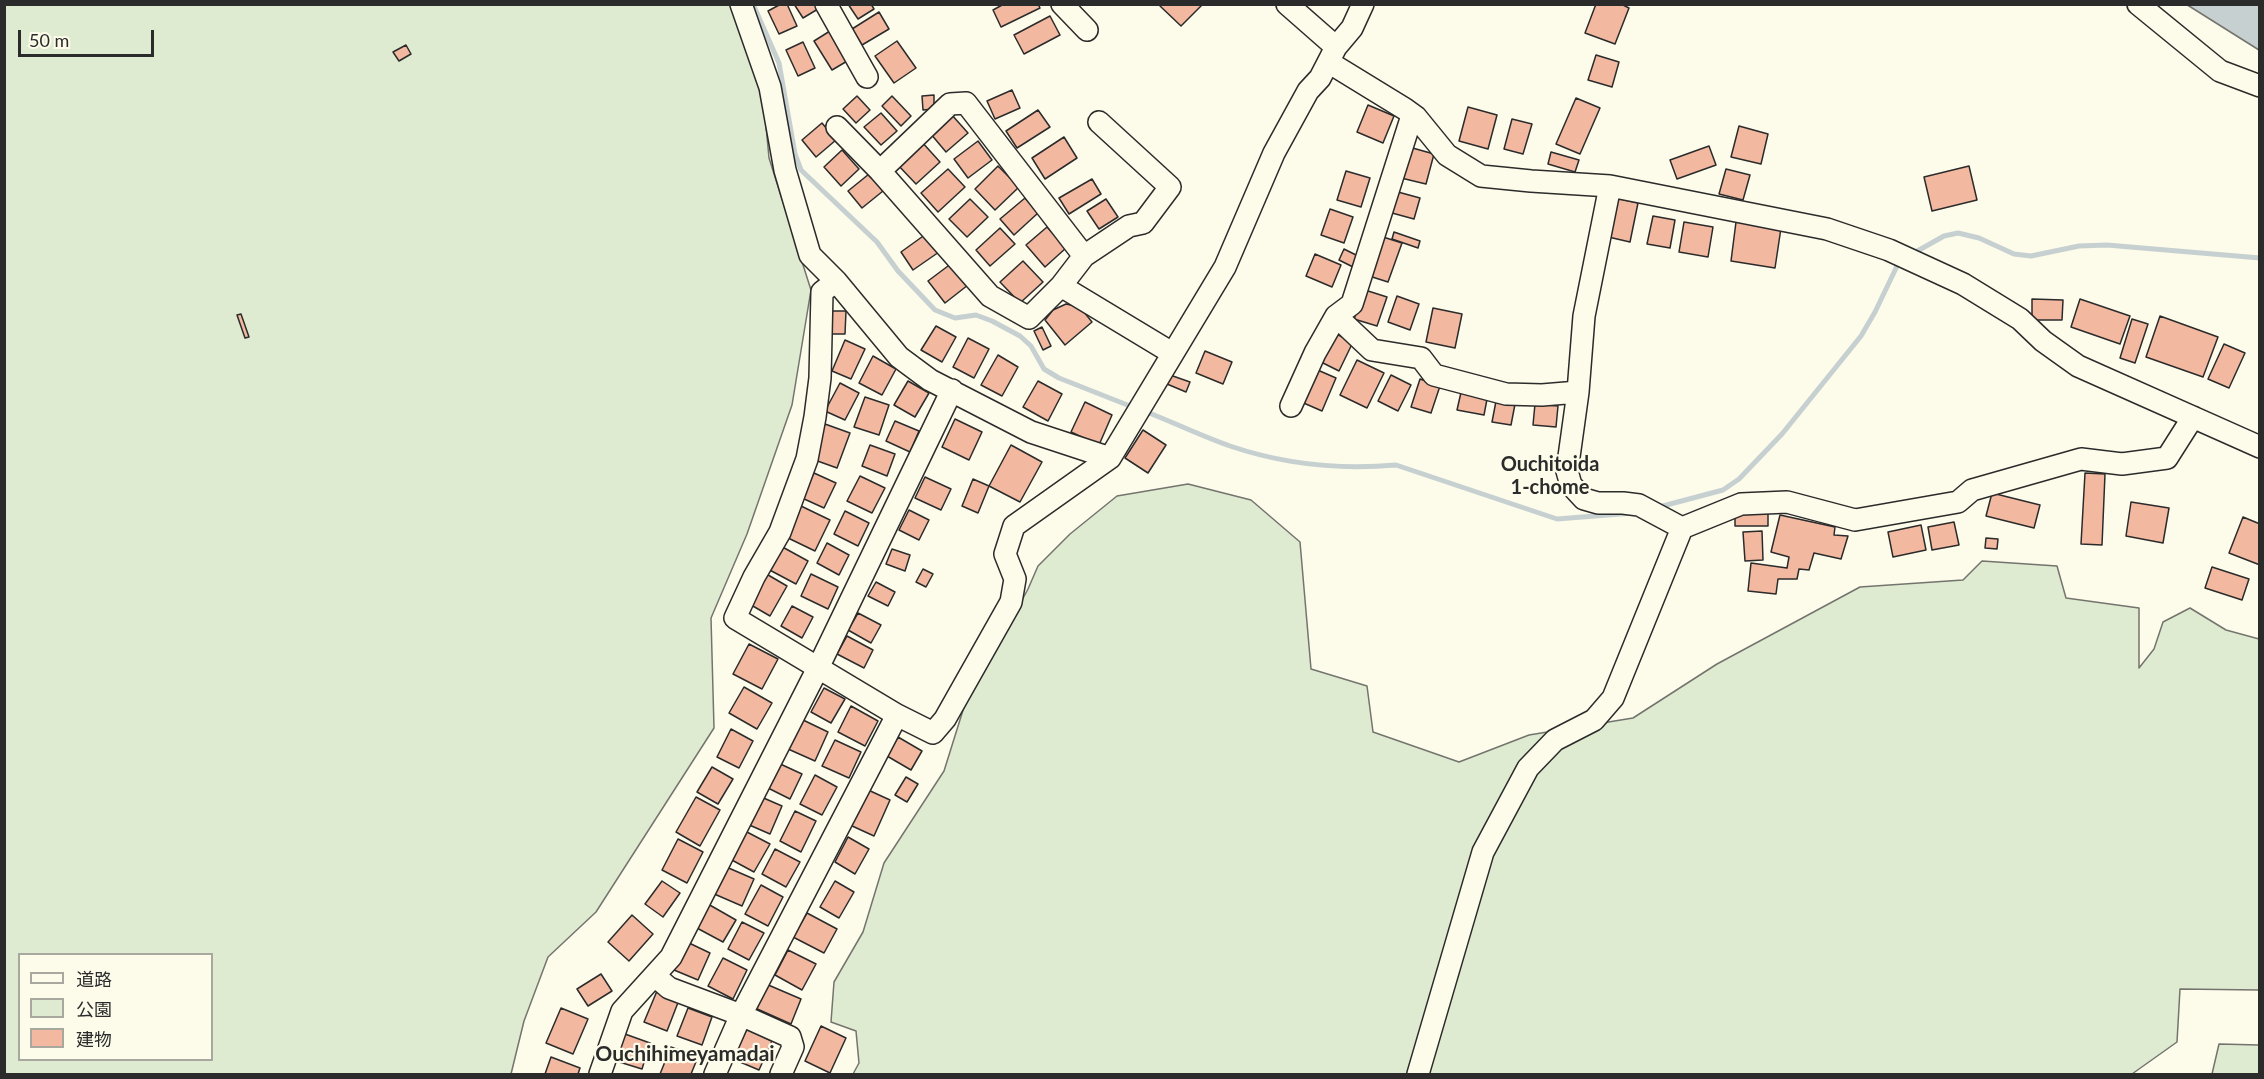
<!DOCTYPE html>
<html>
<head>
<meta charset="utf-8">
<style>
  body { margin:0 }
  #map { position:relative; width:2264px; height:1079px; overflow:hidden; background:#fdfbea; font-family:Lato,"Noto Sans JP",sans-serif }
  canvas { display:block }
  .frame { position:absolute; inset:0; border:6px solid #2b2b2b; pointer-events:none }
  .legend { position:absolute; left:18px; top:953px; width:195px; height:108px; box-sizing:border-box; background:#fdfbea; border:2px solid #a9a89e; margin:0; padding:8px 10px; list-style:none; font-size:18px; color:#2b2b2b }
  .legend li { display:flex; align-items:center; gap:12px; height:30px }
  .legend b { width:30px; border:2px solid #a9a89e }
  .scale { position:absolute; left:18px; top:30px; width:136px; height:27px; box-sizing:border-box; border:3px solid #2b2b2b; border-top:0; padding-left:8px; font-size:18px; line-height:21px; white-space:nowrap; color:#2b2b2b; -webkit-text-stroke:4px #fdfbea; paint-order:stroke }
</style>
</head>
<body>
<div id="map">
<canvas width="2264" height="1079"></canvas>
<div class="frame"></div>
<ul class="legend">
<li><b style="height:8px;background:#fdfbea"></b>道路</li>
<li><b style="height:16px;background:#deebd1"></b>公園</li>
<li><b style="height:16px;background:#f2b8a0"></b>建物</li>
</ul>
<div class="scale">50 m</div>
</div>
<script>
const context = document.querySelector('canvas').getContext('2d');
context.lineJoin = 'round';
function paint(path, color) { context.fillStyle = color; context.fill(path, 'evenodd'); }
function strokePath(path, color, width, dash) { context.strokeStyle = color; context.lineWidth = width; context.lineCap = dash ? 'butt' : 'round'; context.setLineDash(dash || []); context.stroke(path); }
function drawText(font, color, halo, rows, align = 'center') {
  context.font = font + ' Lato,sans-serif'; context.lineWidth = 4.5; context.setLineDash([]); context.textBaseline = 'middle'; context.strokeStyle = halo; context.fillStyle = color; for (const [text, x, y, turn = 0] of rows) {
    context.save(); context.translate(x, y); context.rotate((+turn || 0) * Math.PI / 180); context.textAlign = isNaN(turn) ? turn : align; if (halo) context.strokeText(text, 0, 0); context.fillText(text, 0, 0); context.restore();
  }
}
const green = new Path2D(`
  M5 5H737L762 83 769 158 811 290 792 405 747 534 711 618 714 728 596 912 548 957 524 1021 511 1074H5ZM20 954H212V1060H20Z
  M1188 484 1251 500 1300 542 1311 669 1367 686 1373 732 1459 762 1529 735 1633 718 1717 664 1860 587 1963 580 1982 561 2057 566 2066 598 2139 608V668L2154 649 2163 622 2190 608 2226 630 2259 639V990L2180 989 2177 1042 2132 1074H853L859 1063 856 1031 831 1022 834 982 863 932 884 863 944 771 964 707 1028 589 1038 566 1070 534 1117 496Z
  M2219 1044 2259 1045V1074H2212Z`);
paint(green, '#deebd1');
strokePath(green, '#74746e', 1.5);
const water = new Path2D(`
  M2187 5H2259V50L2189 6Z`);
paint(water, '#c7d0d0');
strokePath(water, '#74746e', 1.5);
strokePath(new Path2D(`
  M753 4 779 63 795 154 801 170 877 242 898 271 935 310 955 318 976 315 992 321 1020 336 1031 346 1044 369 1059 378 1135 408
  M1912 254 1944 236 1958 233 1979 238 2014 254 2031 256 2079 246 2107 245 2260 258
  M1144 411C1173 422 1201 436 1230 446 1283 464 1340 470 1396 465L1557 519 1633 513
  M1659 507 1723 490 1739 479 1782 434 1861 336 1875 312 1898 264 1902 261`), '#c7d0d0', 5);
const building = new Path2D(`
  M781 4H787L797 26 779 34 768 11Z
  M794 4H816L818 9 803 18Z
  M848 4H871L874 9 858 19Z
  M1004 4H1038L1040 8 1001 27 993 10Z
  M1162 4H1203L1181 26 1160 6Z
  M1596 4H1621L1629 8 1615 44 1585 33Z
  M879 12 889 29 862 45 852 29Z
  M1050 16 1060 35 1024 54 1014 35Z
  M830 31 849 60 832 70 814 41Z
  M897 41 916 68 894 83 875 56Z
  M803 42 815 68 798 76 786 50Z
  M406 45 411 54 399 61 393 52Z
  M1596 55 1619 62 1612 87 1588 80Z
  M1012 90 1020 108 995 119 987 101Z
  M934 95V109L923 110 922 96Z
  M857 96 870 110 856 123 843 109Z
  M892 96 911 116 901 126 882 106Z
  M1576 98 1600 108 1580 154 1556 144Z
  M1368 105 1394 116 1383 143 1357 132Z
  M1468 107 1497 115 1488 149 1459 141Z
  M1038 110 1050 127 1017 148 1006 131Z
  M881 113 897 131 881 145 864 127Z
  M951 114 968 133 946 152 930 133Z
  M1512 119 1532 124 1523 154 1504 149Z
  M822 123 836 140 816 157 802 140Z
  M1739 126 1768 134 1761 164 1731 157Z
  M1064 137 1077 158 1045 179 1032 158Z
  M921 141 940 162 916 184 897 164Z
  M978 141 992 160 968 178 954 159Z
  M1709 146 1716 165 1677 179 1670 160Z
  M1409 147 1434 154 1426 184 1401 178Z
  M842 150 859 169 841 186 824 167Z
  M1551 152 1579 160 1575 172 1548 164Z
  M998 166 1019 187 995 210 975 189Z
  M1969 166 1977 200 1932 211 1924 177Z
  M948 169 965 187 938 212 921 193Z
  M1726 169 1750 175 1743 200 1719 194Z
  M1346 171 1370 178 1361 207 1337 200Z
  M869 174 883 191 862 208 848 191Z
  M1092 179 1101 194 1069 214 1059 198Z
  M1398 192 1420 198 1414 219 1392 213Z
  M1612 197 1638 203 1630 242 1604 236Z
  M1025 198 1038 213 1014 235 1000 219Z
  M970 199 988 217 967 237 949 219Z
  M1106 199 1118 217 1099 229 1087 211Z
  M1330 209 1353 217 1344 243 1321 235Z
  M1653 216 1675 220 1670 248 1647 244Z
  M1684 222 1713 227 1708 257 1679 252Z
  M1736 222 1781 228 1775 268 1731 261Z
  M1047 227 1066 248 1045 267 1026 245Z
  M1000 228 1015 244 990 266 976 250Z
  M1394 232 1420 241 1418 248 1392 239Z
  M926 234 939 252 913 270 901 252Z
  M1380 236 1402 243 1388 282 1366 275Z
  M1344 249 1362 258 1357 269 1339 260Z
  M1315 254 1341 265 1332 287 1306 276Z
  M1023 261 1043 282 1020 303 1000 282Z
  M952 263 968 285 945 303 928 281Z
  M1365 290 1387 297 1377 326 1354 319Z
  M1397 296 1419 304 1410 330 1388 322Z
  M2032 299 2063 300 2062 320H2032Z
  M2080 299 2130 316 2120 344 2071 327Z
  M1066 304 1080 307 1092 322 1065 345 1045 320 1053 310Z
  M1433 308 1462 314 1455 348 1426 342Z
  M829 311H846L845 334H828Z
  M241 314 249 337 245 338 237 315Z
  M2160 316 2218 337 2203 377 2146 357Z
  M2132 319 2148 324 2135 363 2120 358Z
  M936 326 956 337 942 362 921 350Z
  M1042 327 1051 346 1043 350 1034 331Z
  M1330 331 1353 342 1339 371 1317 360Z
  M968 338 989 349 974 378 953 367Z
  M845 340 865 349 851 379 832 371Z
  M2224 344 2245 353 2229 388 2208 379Z
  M1205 351 1232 362 1223 384 1196 373Z
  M998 355 1018 367 1002 396 981 385Z
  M873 356 896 369 882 395 859 383Z
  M1357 360 1384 373 1367 408 1340 395Z
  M1313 368 1336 378 1322 411 1299 401Z
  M1170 375 1190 382 1186 392 1167 384Z
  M1391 375 1411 385 1398 411 1378 401Z
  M1420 379 1440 386 1431 413 1411 407Z
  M908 381 929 393 915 417 894 405Z
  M1038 381 1062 394 1048 421 1023 407Z
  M840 383 859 393 845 420 825 411Z
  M1462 388 1488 394 1484 415 1457 410Z
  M1497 396 1516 399 1511 425 1492 422Z
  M865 397 889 405 879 435 854 427Z
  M1085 402 1112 415 1099 445 1071 432Z
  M1535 404 1558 406 1556 427 1533 425Z
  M955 419 982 432 969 460 942 447Z
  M895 421 919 431 910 452 886 441Z
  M825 424 850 433 837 468 812 459Z
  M1143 430 1166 445 1148 473 1125 458Z
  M870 445 895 454 887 476 862 466Z
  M1011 445 1042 462 1020 502 989 486Z
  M814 473 836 483 824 508 802 498Z
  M2085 473 2105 474 2102 545 2081 544Z
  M860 476 885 488 872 513 847 501Z
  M925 477 951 489 941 510 915 498Z
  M973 479 989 486 978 513 962 506Z
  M1992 493 2040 505 2034 528 1986 516Z
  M2131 502 2169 508 2163 543 2126 536Z
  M801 506 830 520 815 551 786 537Z
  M909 510 929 520 919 540 899 530Z
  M1735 510H1768V526H1735Z
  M845 511 869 523 858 546 834 534Z
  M1780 515 1835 527 1834 535 1848 536 1841 559 1814 553 1809 570 1799 569 1797 579H1778L1776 594 1748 591 1751 563 1787 568 1789 557 1771 552Z
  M2243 517 2260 524V565L2229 553Z
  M1954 522 1959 545 1932 550 1928 527Z
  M1921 525 1926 550 1893 557 1888 532Z
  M1762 531 1763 560 1745 561 1743 532Z
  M1986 538 1998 539 1997 549 1985 548Z
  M827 543 849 555 839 575 817 563Z
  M777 544 808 561 796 584 764 567Z
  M892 549 910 555 905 571 886 564Z
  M2212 567 2249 579 2242 600 2205 588Z
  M923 569 933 574 926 587 916 582Z
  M763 572 787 586 770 616 746 602Z
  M811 574 838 587 828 609 801 596Z
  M876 582 895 592 888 606 868 596Z
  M792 606 813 617 802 638 781 626Z
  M858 613 881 625 871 643 848 630Z
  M847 636 873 650 864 668 837 654Z
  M749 644 778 659 762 689 733 674Z
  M744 687 772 703 757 729 729 713Z
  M824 688 845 699 831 723 811 712Z
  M851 706 878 721 865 746 838 732Z
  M801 719 828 732 815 761 788 749Z
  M731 729 753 741 739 768 717 757Z
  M898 737 922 751 911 770 887 756Z
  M835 740 861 752 849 778 822 766Z
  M776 762 802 774 790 799 764 786Z
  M712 767 733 779 718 804 697 792Z
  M815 775 837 787 822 815 800 804Z
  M906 777 918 784 907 802 895 795Z
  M866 789 890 800 874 836 850 825Z
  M759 796 782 806 770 834 747 824Z
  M696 797 720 810 700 846 676 832Z
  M795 811 816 821 801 852 780 841Z
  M745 831 770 844 754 872 730 859Z
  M848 837 869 849 855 874 835 862Z
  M678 839 703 852 687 883 662 870Z
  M775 849 800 862 786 887 762 874Z
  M724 866 754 879 742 906 712 893Z
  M662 881 680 893 663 917 645 904Z
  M835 881 854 892 839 918 820 907Z
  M761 885 783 897 768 926 745 914Z
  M708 904 736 920 723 942 695 927Z
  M807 913 837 929 824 953 793 937Z
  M632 915 653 934 629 961 608 942Z
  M742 922 764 933 749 960 728 949Z
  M687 942 710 953 698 980 674 970Z
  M788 950 816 964 802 990 775 975Z
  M723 958 747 970 733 999 708 986Z
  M601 974 612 991 588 1006 577 989Z
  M766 984 801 999 791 1024 755 1008Z
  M657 991 679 1000 667 1031 644 1022Z
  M561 1008 588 1019 573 1054 546 1043Z
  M688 1008 712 1017 702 1045 677 1036Z
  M821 1026 846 1038 830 1073 805 1061Z
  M747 1029 772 1041 759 1070 733 1059Z
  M625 1034 650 1043 642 1069 616 1061Z
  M671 1047 698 1057 691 1074H660Z
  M551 1057 580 1068 578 1074H545Z`);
paint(building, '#f2b8a0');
strokePath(building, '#2b2b2b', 1.5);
const minor = new Path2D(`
  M741 4 770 87 785 170 810 255 836 281 899 357 930 380 1031 432 1110 458
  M826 4 867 77
  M1062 4 1087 30
  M2138 4 2220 71 2260 86
  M1336 47 1352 28 1363 4
  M1330 63 1405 109 1416 117 1447 155 1481 176 1531 181 1610 186 1827 229 1889 250 1963 284 2020 319 2043 341 2078 366 2260 447
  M837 127 880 171 990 296 1029 318 1061 286 1172 353
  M880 171 950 104 966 103 1084 256
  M1610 186 1584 316 1578 392 1567 471 1571 485 1584 499 1598 503H1623L1639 505 1682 528
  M836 281 822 292 820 378 815 417 807 459 780 532 754 577 735 618 897 715 933 733 945 719 1011 602 1015 579 1005 554 1014 526 1110 458 1225 267 1274 153 1308 91 1320 78 1336 47 1287 4
  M1061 286 1084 256 1129 226 1143 223 1170 187 1099 122
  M1336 316 1372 350 1421 358 1434 375 1506 394 1542 395 1578 392
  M1291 406 1315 353 1336 316 1352 304 1410 122 1416 117
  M655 976 669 988 741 1015 790 1037 793 1047 781 1074
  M600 1074 622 1011 671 957 818 668 952 390
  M715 1074 741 1015 897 715
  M1418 1074 1483 852 1528 768 1555 740 1594 720 1613 698 1682 528 1741 504 1787 502 1855 520 1958 502 1972 490 2081 459 2122 464 2167 458 2193 417`);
strokePath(minor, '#2b2b2b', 24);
strokePath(minor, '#fdfbea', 21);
drawText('bold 20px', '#2b2b2b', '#fdfbea', [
  ["Ouchitoida",1550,465],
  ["1-chome",1550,488]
]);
drawText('bold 21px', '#2b2b2b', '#fdfbea', [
  ["Ouchihimeyamadai",685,1054]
]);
</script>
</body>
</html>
